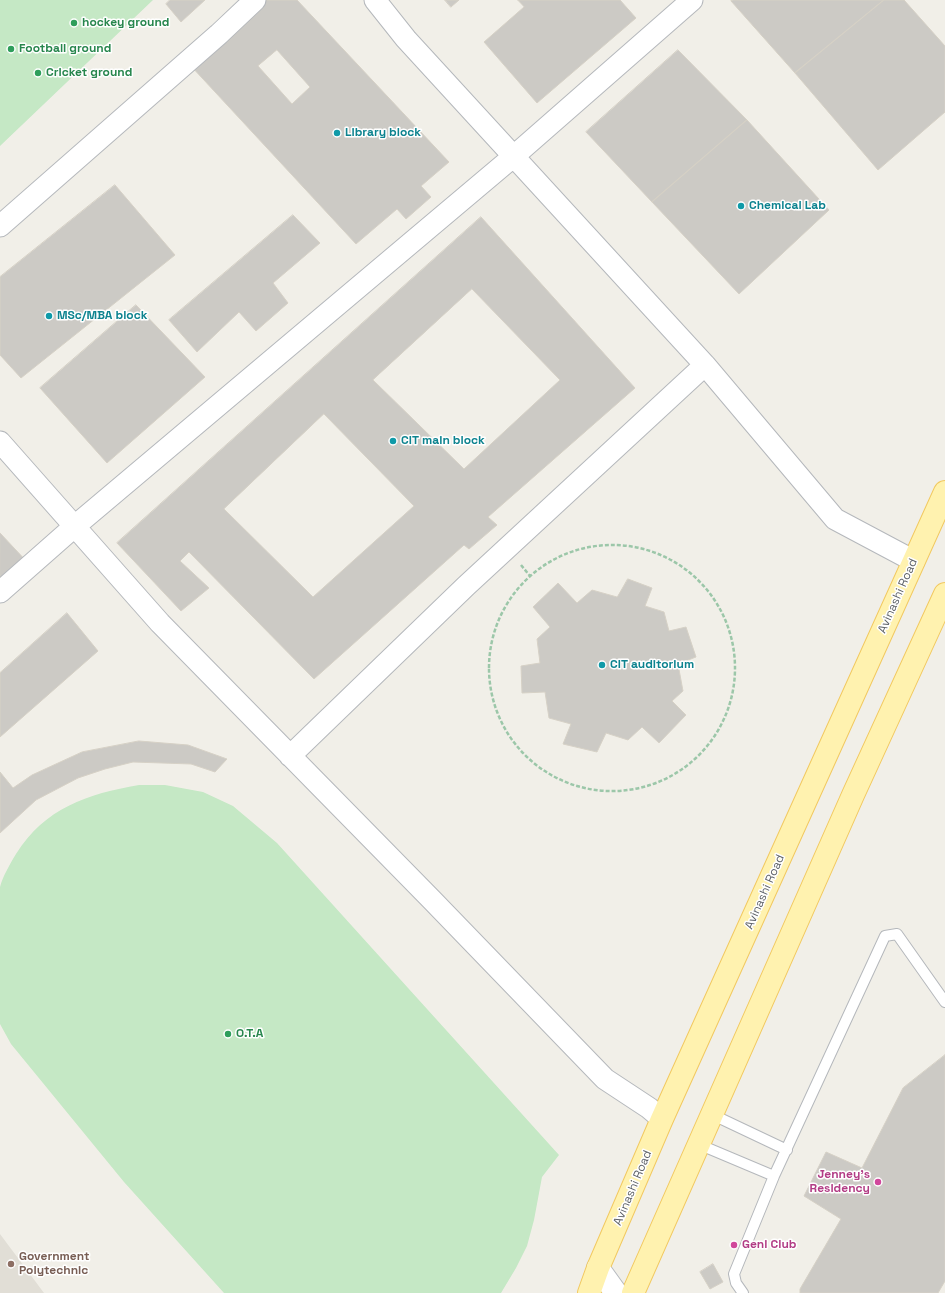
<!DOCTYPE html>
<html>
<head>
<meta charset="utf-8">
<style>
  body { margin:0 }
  canvas { display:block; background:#f1efe8 }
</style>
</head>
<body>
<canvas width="945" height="1293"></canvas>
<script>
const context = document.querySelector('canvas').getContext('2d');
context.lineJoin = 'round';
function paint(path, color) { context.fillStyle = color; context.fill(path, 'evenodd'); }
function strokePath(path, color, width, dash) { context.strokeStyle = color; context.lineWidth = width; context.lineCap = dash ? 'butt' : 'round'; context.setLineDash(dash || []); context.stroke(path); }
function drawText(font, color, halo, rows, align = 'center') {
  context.font = font + ' "Space Grotesk",sans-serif'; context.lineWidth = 3; context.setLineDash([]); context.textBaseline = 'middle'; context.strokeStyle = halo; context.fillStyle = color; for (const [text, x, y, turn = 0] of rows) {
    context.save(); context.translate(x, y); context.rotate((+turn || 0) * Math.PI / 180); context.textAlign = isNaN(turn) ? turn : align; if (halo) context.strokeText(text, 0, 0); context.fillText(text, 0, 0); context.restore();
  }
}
paint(new Path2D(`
  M0 1234 44 1293H0Z`), '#e1ded6');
paint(new Path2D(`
  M0 0H153L0 146Z
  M139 785H165L203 792 233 806 277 843 559 1155 542 1177 534 1220 527 1246 516 1268 501 1293H224L124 1182 11 1044 0 1024C0 992 0 959 0 927 0 915 0 898 0 887 3 876 10 864 16 854 45 808 87 794 139 785Z`), '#c5e8c5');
const building = new Path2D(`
  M170 0H205L181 22 166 4Z
  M262 0H297L449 162 421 186 431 197 406 219 397 209 356 244 190 65ZM277 50 310 87 292 104 258 66Z
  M445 0H459L451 7Z
  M518 0H620L636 18 537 103 484 42 524 7Z
  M733 0H884L795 73 731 1Z
  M884 0H904L945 46V112L878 170 795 73Z
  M678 50 747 120 652 202 586 132Z
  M747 120 829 210 739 294 652 202Z
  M115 185 175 255 21 378 0 355V277Z
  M293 215 320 243 273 283 288 303 256 331 239 312 197 352 169 320Z
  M481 217 635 388 488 517 497 525 469 549 464 545 314 679 189 552 180 561 209 588 181 611 117 543ZM472 289 560 380 464 469 373 380ZM324 414 414 506 313 597 224 509Z
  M136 305 205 377 107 463 40 388Z
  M0 533 29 564 0 587Z
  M628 579 652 588 645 606 664 612 669 631 686 627 696 657 678 664 683 691 672 701 686 715 659 743 642 727 628 740 606 733 597 752 563 744 571 724 549 718 545 692 522 693 521 666 540 663 537 639 550 627 533 607 558 583 577 603 592 590 617 597Z
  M67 613 98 651 0 737V673Z
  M139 741 188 745 227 759 215 772 191 764 133 762 105 769 78 778 36 800 0 833V772L13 788 32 775 82 752Z
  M945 1055V1281L938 1293H800V1289L841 1219 804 1196 826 1152 862 1168 903 1088Z
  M713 1264 723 1282 710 1289 700 1272Z`);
paint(building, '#cccac5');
strokePath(building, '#d6d1c6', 1);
const lane = new Path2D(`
  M711 1114 787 1150
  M698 1144 774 1176 885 936 897 934 945 1002
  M743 1293 736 1283 734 1274 774 1176`);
const street = new Path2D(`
  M375 0 406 39 705 365 835 519 914 561
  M0 226 219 34 255 0
  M0 442 160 623 431 899 605 1079 649 1108 662 1119
  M0 592 75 526 514 156 692 0
  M290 756 466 586 705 365`);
const secondary = new Path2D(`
  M598 1268 616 1293`);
const primary = new Path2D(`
  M589 1293 598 1268 662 1119 945 492
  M633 1293 853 795 945 594`);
strokePath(lane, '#b5b8bc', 12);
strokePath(street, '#b5b8bc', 23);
strokePath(secondary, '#b6babf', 24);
strokePath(primary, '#f2c960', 24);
strokePath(new Path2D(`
  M489 668a123 123 0 1 1 246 0a123 123 0 1 1-246 0Z
  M521 565 530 576`), '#9cc7a9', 2.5, [4, 2]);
strokePath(lane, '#fff', 10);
strokePath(street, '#fff', 21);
strokePath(secondary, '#fff', 22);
strokePath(primary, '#fff2af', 22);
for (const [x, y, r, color] of [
  [74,23,4,"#2e9e5b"],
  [11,49,4,"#2e9e5b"],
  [38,73,4,"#2e9e5b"],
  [337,133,4,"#0f9aa8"],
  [741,206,4,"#0f9aa8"],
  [49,316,4,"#0f9aa8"],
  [393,441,4,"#0f9aa8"],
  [602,665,4,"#0f9aa8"],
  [228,1034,4,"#2e9e5b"],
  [878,1182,4,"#d1479c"],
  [734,1245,4,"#d1479c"],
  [11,1264,4,"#8d6e63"]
]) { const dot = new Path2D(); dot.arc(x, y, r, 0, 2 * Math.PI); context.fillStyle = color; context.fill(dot); strokePath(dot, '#fff', 1.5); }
drawText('bold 12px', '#27864d', '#fff', [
  ["hockey ground",82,23],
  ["Football ground",19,49],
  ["Cricket ground",46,73],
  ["O.T.A",236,1034]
], 'left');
drawText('bold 12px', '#0d838f', '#fff', [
  ["Library block",345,133],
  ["Chemical Lab",749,206],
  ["MSc/MBA block",57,316],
  ["CIT main block",401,441],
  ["CIT auditorium",610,665]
], 'left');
drawText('12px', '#5f6368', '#fff', [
  ["Avinashi Road",898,596,-66],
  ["Avinashi Road",765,892,-66],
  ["Avinashi Road",633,1188,-67]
]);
drawText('bold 12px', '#b23c85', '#fff', [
  ["Jenney's",870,1175],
  ["Residency",870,1189],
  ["Geni Club",742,1245,"left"]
], 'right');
drawText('bold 12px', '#785e54', '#fff', [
  ["Government",19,1257],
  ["Polytechnic",19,1271]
], 'left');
</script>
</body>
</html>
